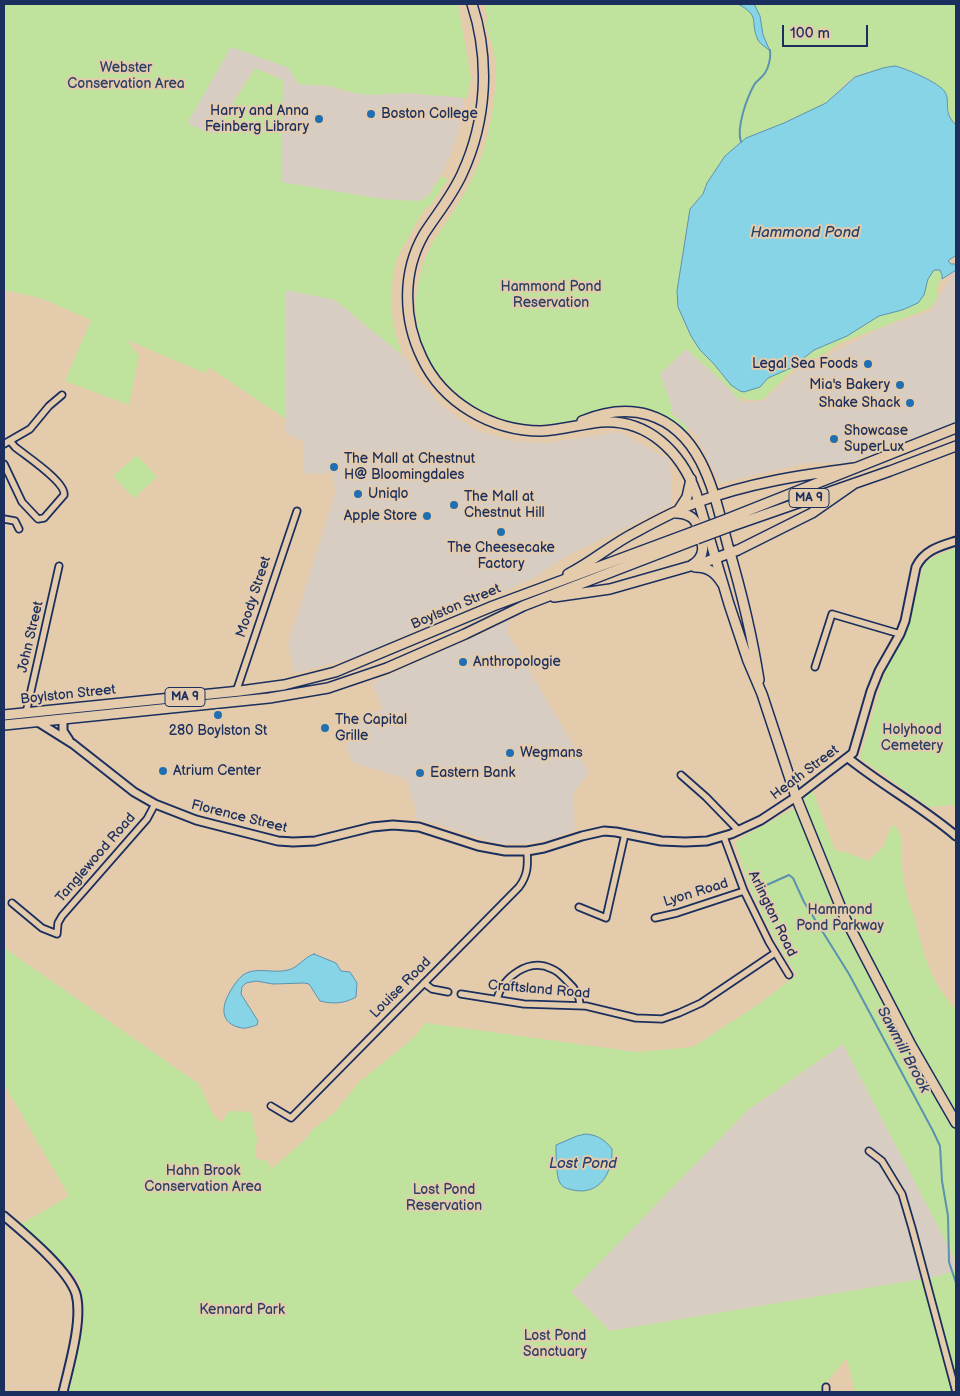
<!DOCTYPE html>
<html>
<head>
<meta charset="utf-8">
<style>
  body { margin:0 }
  #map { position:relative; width:960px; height:1396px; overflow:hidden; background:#e4cbac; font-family:"Balsamiq Sans",sans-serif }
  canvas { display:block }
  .frame { position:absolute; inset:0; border:5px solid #1b2f5e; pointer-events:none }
  .scale { position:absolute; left:782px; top:25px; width:86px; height:22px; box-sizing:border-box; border:2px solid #1b2f5e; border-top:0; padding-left:6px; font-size:15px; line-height:18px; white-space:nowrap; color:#1b2f5e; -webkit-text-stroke:4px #e4cbac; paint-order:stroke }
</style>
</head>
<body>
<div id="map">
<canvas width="960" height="1396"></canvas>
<div class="frame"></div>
<div class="scale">100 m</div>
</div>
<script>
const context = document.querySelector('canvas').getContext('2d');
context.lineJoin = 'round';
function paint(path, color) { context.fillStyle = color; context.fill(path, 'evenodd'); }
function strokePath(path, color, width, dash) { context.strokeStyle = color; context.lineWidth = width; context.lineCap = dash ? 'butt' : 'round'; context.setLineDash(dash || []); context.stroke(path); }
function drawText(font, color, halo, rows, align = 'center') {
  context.font = font + ' "Balsamiq Sans",sans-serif'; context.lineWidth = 4; context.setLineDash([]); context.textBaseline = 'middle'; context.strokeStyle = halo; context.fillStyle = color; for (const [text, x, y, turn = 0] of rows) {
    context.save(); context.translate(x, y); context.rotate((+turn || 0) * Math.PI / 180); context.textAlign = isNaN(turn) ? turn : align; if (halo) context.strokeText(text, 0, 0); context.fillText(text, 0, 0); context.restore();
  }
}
paint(new Path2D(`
  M218 21 323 83 346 92 466 83 463 112 457 137 445 168 422 206 277 182V76L254 68 210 139 190 126 188 122Z
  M956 271V422L846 463H807L720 483 696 435 672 414V407L660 374 686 349 724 383 741 402 763 401 796 371 881 328 931 311 953 272Z
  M285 289 335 300 407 359 419 380 442 406 459 419 479 431 512 441 546 443 619 432 670 460 672 505 565 557 532 579 356 657 295 673 288 644 335 493 333 473 304 474V442L286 433Z
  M510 621 507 632 589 772 573 793 575 830 552 839 526 843 505 844 489 841 439 824 415 819V806L406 779 352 762 346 742 347 725 383 709 372 683Z
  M843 1044 956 1261V1270L940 1276 610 1331 571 1292 748 1110Z`), '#d8cdc2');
paint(new Path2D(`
  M4 4H458L471 78 467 98 404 93 370 95 354 93 330 86 298 84 289 68 231 47 188 122 190 125 214 134 255 68 283 80 281 182 382 199 420 201 429 195 441 176 448 179 430 206 425 208 397 258C388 291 390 323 402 355L335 300 285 290 286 419 210 368 205 373 127 340 139 356 129 405 65 381 91 320 40 298 4 290Z
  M484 4H956V125L949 115 946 97 941 88 912 72 901 67H889L862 74 847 82 826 103 784 123 746 138 725 156 707 183 703 194 690 209 684 240 677 299 680 312 695 343 731 385 764 383 768 378 800 362 814 350 847 336 879 316 912 306 924 296 928 279 931 273 937 269 940 270 942 275 938 287 937 298 932 306 928 309 838 344 826 353 807 362 789 373 764 399 760 400H748L741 396V402L724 383 686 349 660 374 672 407V414L688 428 685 432C664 413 648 407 620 410 612 410 604 410 597 412 586 416 576 420 565 422 527 429 489 421 459 395 414 357 404 302 430 248 437 234 448 221 456 207 468 189 477 169 484 149 492 121 500 77 493 48 491 40 487 32 485 23L488 20Z
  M137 455 157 477 134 498 113 476Z
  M956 548V805L929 807 860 758 886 668 906 635 924 564 933 557Z
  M812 789 835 850 851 854 868 861 884 846 891 827 894 825C907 839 900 849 902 865 902 874 905 883 906 891 908 903 914 913 916 924 926 961 930 981 956 1010V1261L843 1044 748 1110 571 1292 610 1331 940 1276 956 1270V1392H855L847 1359 843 1362 819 1392H326L322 1388 320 1392H69L83 1328 84 1303 79 1287H82L75 1276 55 1256 53 1257 21 1224 69 1196 4 1084V946L10 952 199 1084 213 1114 221 1123 229 1111 251 1112C255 1122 252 1130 258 1138L256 1145 255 1158 267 1161 271 1168 267 1173 308 1137 311 1131 336 1111 358 1083 411 1040 426 1023 636 1052 693 1047 759 1004 797 975C774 940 753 901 741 861 739 854 736 848 736 842L739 839 804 803 805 797Z`), '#bfe39d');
const water = new Path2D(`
  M738 4H754L760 16 763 35 770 51C766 47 761 45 758 40 749 21 762 17 738 4Z
  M895 66C905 68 940 83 945 92 951 102 942 112 956 125V255L948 261 951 264H956V270L942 279V275L940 270H934L928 279 924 295 918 303 902 310 879 316 847 336 814 350 791 368 768 378 760 387 744 392 740 391 731 385 714 364 700 350 691 336 678 307 677 291 690 209 703 194 707 183 725 156 746 138 784 123 826 103 855 77 883 68Z
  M314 954 336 963 341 971 350 972 357 983 356 997C344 1004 332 1004 320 1001L309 984 304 983 273 984 256 981 246 983 242 987 241 994 258 1021 257 1025C253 1026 246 1029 242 1028 219 1024 221 1006 231 990 234 985 238 979 243 975 255 966 274 974 288 970 298 968 304 957 314 954Z
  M586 1134C598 1135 605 1140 612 1149 613 1173 599 1196 573 1190 568 1189 563 1188 560 1183 556 1177 556 1153 556 1145L577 1136Z`);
paint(water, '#87d4e6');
strokePath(water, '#5c92b0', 1);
strokePath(new Path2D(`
  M741 142C736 127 747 98 754 85 757 80 762 78 765 73 769 67 771 57 770 50
  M760 888 789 875 793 878 804 902 849 974 933 1131 940 1146 942 1181 948 1216 949 1262 956 1283`), '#5c92b0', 2);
const minor = new Path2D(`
  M4 444 30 429 49 406 62 395
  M4 464 22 502 38 519 44 518 64 495C66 482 26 456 15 447L10 441
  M4 519 15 521 19 529
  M815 667 832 614 900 634
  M236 692 297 511
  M26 713 59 566
  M681 775 706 797 739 831
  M724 837 744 891 769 942 789 975
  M12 903 42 928 57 934 58 923 62 916 147 819 155 804
  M579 907 606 918 625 834
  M655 918 677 913 744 891
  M424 983 432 989 448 992
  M461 994 524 1004 586 1006 636 1018 662 1019 679 1013 701 1003 775 953
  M497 999C503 977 529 957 552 969 558 971 563 977 567 981 575 988 580 995 580 1005
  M271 1106 291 1118 297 1112 519 887C528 875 528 865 527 851
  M869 1151 882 1161 902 1194 912 1228 956 1392
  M826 1387V1392`);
const tertiary = new Path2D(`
  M63 719V731L69 740
  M38 722 73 744 134 792 155 804 196 820 278 841 293 842 315 841 372 827 393 825 419 827 478 846 505 851H527L544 848 582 836 604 831 616 832 661 841 685 842 707 841 731 834 761 820 796 797 853 753 871 691 879 671 900 634 905 621 916 567C924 550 940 546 956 541
  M848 758C883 786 922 807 956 836
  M4 1216C24 1233 68 1269 76 1294 83 1320 69 1366 63 1392`);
const primary = new Path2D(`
  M472 4C490 59 487 120 462 174 452 196 437 214 424 234 402 272 403 319 422 358 443 403 492 431 541 431 562 430 581 424 601 422 648 419 681 452 696 493L729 604 748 661 762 694 796 797 845 918 911 1045 956 1123
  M582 421C604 412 626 408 649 415 704 432 715 498 728 546 741 590 752 635 759 680`);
const trunk = new Path2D(`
  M678 511 687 497 691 479
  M676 513C681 513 686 514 691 517 696 520 697 525 699 530 703 544 707 556 692 565
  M727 519 956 428
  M729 527 890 471 956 446
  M695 567C708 567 715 572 722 583
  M568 574C592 562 612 544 636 532 656 521 677 510 698 502 748 483 802 475 854 468
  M554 597 610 589 708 561 738 550 812 513 855 483
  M4 715 240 691 284 685 335 672 493 606 695 531
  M4 725 269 698 328 688 387 668 465 634 523 606 697 539`);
strokePath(minor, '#1b2f5e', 9);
strokePath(tertiary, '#1b2f5e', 11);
strokePath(primary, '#1b2f5e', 12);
strokePath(trunk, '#1b2f5e', 12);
strokePath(minor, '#e4cbac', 5.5);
strokePath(tertiary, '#e4cbac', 7);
strokePath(primary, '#e4cbac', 9);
strokePath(trunk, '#e4cbac', 9);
const trunkBridge = new Path2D(`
  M695 531 727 519
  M697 539 729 527`);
strokePath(trunkBridge, '#1b2f5e', 12, []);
strokePath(trunkBridge, '#e4cbac', 9);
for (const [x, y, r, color] of [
  [371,114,5,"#1f6fb2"],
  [319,119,5,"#1f6fb2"],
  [868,364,5,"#1f6fb2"],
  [900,385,5,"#1f6fb2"],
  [910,403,5,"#1f6fb2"],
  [834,439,5,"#1f6fb2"],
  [334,467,5,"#1f6fb2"],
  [358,494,5,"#1f6fb2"],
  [454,505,5,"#1f6fb2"],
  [427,516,5,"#1f6fb2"],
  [501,532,5,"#1f6fb2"],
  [463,662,5,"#1f6fb2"],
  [218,715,5,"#1f6fb2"],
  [325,728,5,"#1f6fb2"],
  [510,753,5,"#1f6fb2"],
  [163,771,5,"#1f6fb2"],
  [420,773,5,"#1f6fb2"]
]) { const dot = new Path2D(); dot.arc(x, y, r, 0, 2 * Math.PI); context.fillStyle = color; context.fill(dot); strokePath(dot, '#e4cbac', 2); }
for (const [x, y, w] of [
  [809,498,40],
  [185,697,40]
]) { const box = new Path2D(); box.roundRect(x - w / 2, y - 9.5, w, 19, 4); context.fillStyle = '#e4cbac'; context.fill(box); strokePath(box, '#1b2f5e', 1); }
drawText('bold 12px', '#1b2f5e', null, [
  ["MA 9",809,498],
  ["MA 9",185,697]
]);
drawText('14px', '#2b4164', '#e4cbac', [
  ["Webster",126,68],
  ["Conservation Area",126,84],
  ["Hammond Pond",551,287],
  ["Reservation",551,303],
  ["Holyhood",912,730],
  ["Cemetery",912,746],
  ["Hammond",840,910],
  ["Pond Parkway",840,926],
  ["Hahn Brook",203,1171],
  ["Conservation Area",203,1187],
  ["Lost Pond",444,1190],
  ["Reservation",444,1206],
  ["Kennard Park",242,1310],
  ["Lost Pond",555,1336],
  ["Sanctuary",555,1352]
]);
drawText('14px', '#1b2f5e', '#e4cbac', [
  ["Harry and Anna",309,111,"right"],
  ["Feinberg Library",309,127,"right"],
  ["Boston College",381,114],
  ["Legal Sea Foods",858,364,"right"],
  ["Mia's Bakery",890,385,"right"],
  ["Shake Shack",900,403,"right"],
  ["Showcase",844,431],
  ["SuperLux",844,447],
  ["The Mall at Chestnut",344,459],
  ["H@ Bloomingdales",344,475],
  ["Uniqlo",368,494],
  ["The Mall at",464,497],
  ["Chestnut Hill",464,513],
  ["Apple Store",417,516,"right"],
  ["The Cheesecake",501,548,"center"],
  ["Factory",501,564,"center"],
  ["Anthropologie",473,662],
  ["The Capital",335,720],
  ["Grille",335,736],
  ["280 Boylston St",218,731,"center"],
  ["Wegmans",520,753],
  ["Atrium Center",173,771],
  ["Eastern Bank",430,773]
], 'left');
drawText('14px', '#1b2f5e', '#e4cbac', [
  ["Moody Street",254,597,-72],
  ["Boylston Street",456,607,-23],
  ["John Street",31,637,-77],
  ["Boylston Street",68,695,-6],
  ["Heath Street",805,773,-37],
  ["Florence Street",239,817,14],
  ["Tanglewood Road",96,858,-49],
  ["Lyon Road",696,893,-17],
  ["Arlington Road",772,914,64],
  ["Louise Road",401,988,-45],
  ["Craftsland Road",539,990,5]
]);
drawText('italic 15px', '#26406c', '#e4cbac', [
  ["Hammond Pond",805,233],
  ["Sawmill Brook",903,1050,62],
  ["Lost Pond",583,1164]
]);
</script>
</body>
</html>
